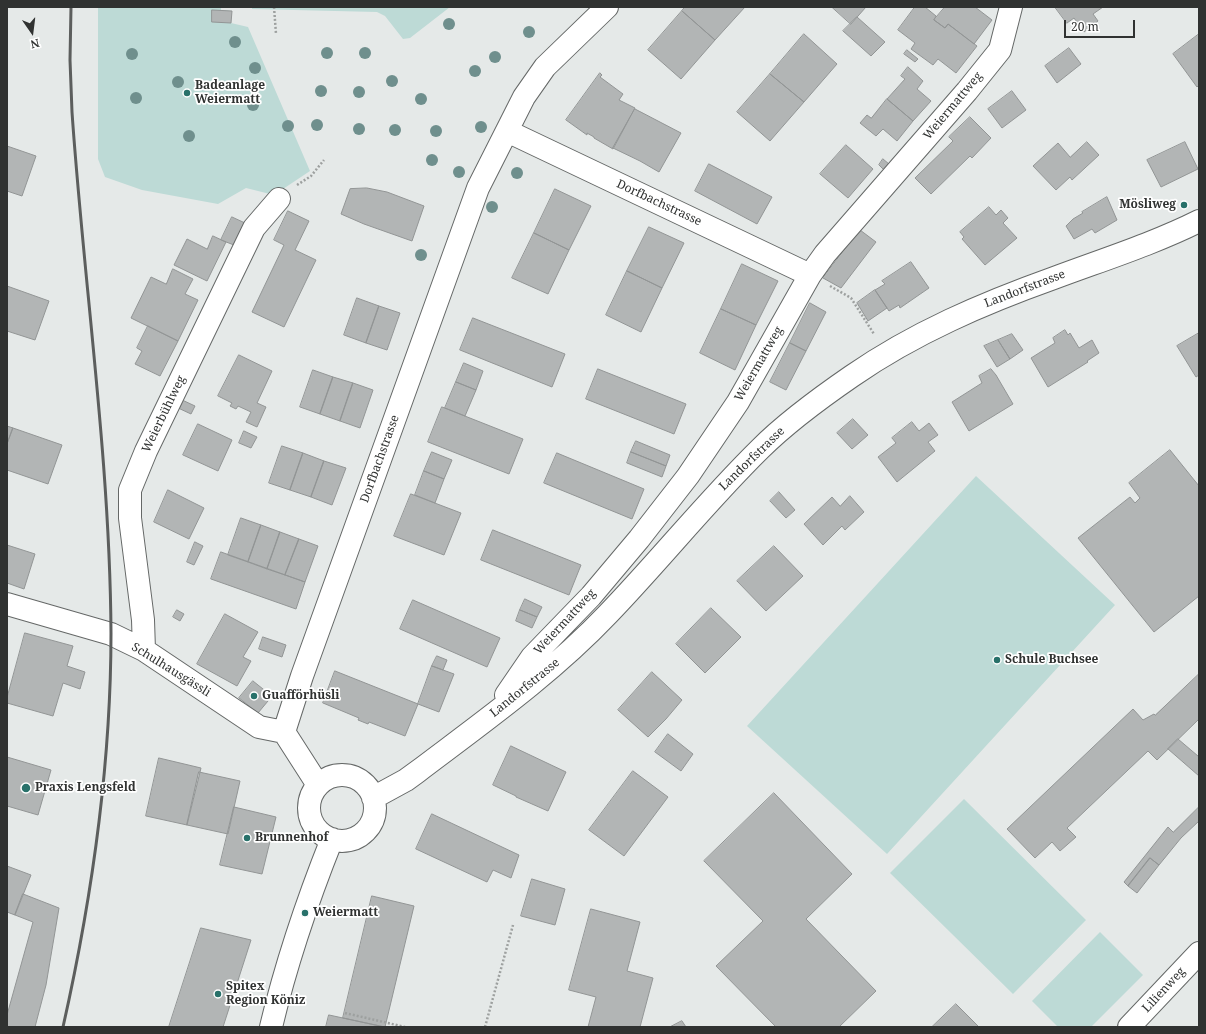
<!DOCTYPE html>
<html>
<head>
<meta charset="utf-8">
<style>
  body { margin:0 }
  #map { position:relative; width:1206px; height:1034px; overflow:hidden; background:#e5e9e8; font-family:"Noto Serif",serif }
  canvas { display:block }
  .frame { position:absolute; inset:0; border:8px solid #303231; pointer-events:none }
  .north { position:absolute; left:12px; top:12px; width:40px; height:40px; -webkit-text-stroke:3px #fff; paint-order:stroke; rotate:166deg; font-size:11px; font-weight:700; line-height:16px; text-align:center; color:#303231 }
  .north::after { content:''; display:block; margin:auto; width:14px; height:18px; background:#303231; clip-path:polygon(50% 0,100% 100%,50% 72%,0 100%) }
  .scale { position:absolute; left:1064px; top:20px; width:71px; height:18px; box-sizing:border-box; border:2px solid #303231; border-top:0; padding-left:5px; font-size:12px; line-height:14px; white-space:nowrap; color:#303231; -webkit-text-stroke:3px #fff; paint-order:stroke }
</style>
</head>
<body>
<div id="map">
<canvas width="1206" height="1034"></canvas>
<div class="frame"></div>
<div class="north">N</div>
<div class="scale">20 m</div>
</div>
<script>
const context = document.querySelector('canvas').getContext('2d');
context.lineJoin = 'round';
function paint(path, color) { context.fillStyle = color; context.fill(path, 'evenodd'); }
function strokePath(path, color, width, dash) { context.strokeStyle = color; context.lineWidth = width; context.lineCap = dash ? 'butt' : 'round'; context.setLineDash(dash || []); context.stroke(path); }
function drawText(font, color, halo, rows, align = 'center') {
  context.font = font + ' "Noto Serif",serif'; context.lineWidth = 3.5; context.setLineDash([]); context.textBaseline = 'middle'; context.strokeStyle = halo; context.fillStyle = color; for (const [text, x, y, turn = 0] of rows) {
    context.save(); context.translate(x, y); context.rotate((+turn || 0) * Math.PI / 180); context.textAlign = isNaN(turn) ? turn : align; if (halo) context.strokeText(text, 0, 0); context.fillText(text, 0, 0); context.restore();
  }
}
paint(new Path2D(`
  M98 7H221V10L232 11 231 23 248 27 310 171 274 195 246 188 218 204 142 190 105 177 98 159Z
  M252 7H450L410 38 403 39 385 16 377 12 252 9Z
  M976 476 1115 605 887 854 747 726Z
  M964 799 1086 920 1013 994 890 873Z
  M1100 932 1143 975 1091 1027H1058L1032 1001Z`), '#bddad6');
const building = new Path2D(`
  M685 7H745L715 40 682 11Z
  M832 7H866L851 24Z
  M915 7H925L936 16 934 20 945 28 948 24 977 46 956 73 938 59 933 65 911 49 915 43 898 30Z
  M945 7H975L992 20 974 44 948 24 945 28 934 20Z
  M1055 7H1103L1093 14 1098 21 1084 32 1074 18 1067 23Z
  M212 10 232 11 231 23 212 22Z
  M682 11 715 40 681 79 648 50Z
  M857 17 885 42 871 56 843 31Z
  M804 34 837 64 804 102 770 74Z
  M1199 34V85L1197 87 1173 54Z
  M1069 48 1081 64 1057 83 1045 66Z
  M907 50 918 59 915 62 904 54Z
  M908 67 923 81 917 89 931 101 913 121 887 99 905 79 901 76Z
  M600 73 602 75 600 77 623 94 619 100 635 108 613 149 594 138V137L587 133V135L566 120Z
  M770 74 804 102 770 141 737 112Z
  M1012 91 1026 110 1002 128 988 109Z
  M887 99 913 121 897 141 883 129 876 136 860 123 867 115 871 118Z
  M635 109 681 133 659 172 640 161 613 148Z
  M970 117 991 138 972 158 970 156 931 194 915 178 953 141 949 137Z
  M1087 142 1099 155 1072 180 1070 177 1056 190 1033 166 1058 143 1070 157Z
  M1185 142 1198 169 1161 187 1147 160Z
  M846 145 873 169 848 198 820 174Z
  M7 146 36 156 22 196 7 191Z
  M883 159 889 164 884 170 879 165Z
  M709 164 772 197 757 224 695 191Z
  M367 188 387 192 424 206 412 241 364 224 341 214 350 189Z
  M555 189 591 206 569 250 534 233Z
  M1107 197 1117 220 1095 233 1092 229 1074 239 1066 226 1073 219 1083 213 1082 212Z
  M989 207 996 215 1001 210 1008 218 1003 223 1017 238 985 265 962 239 964 237 960 232Z
  M288 211 309 221 295 250 316 260 284 327 252 312 284 245 274 240Z
  M232 217 245 223 234 245 221 240Z
  M649 227 684 243 662 288 627 271Z
  M860 230 876 242 841 288 823 278Z
  M534 233 569 250 548 294 512 278Z
  M213 236 226 242 207 281 174 265 187 239 207 249Z
  M911 262 929 288 900 308 899 305 889 311 875 290 885 284 882 281Z
  M742 264 778 281 756 325 721 309Z
  M173 269 193 279 185 294 198 300 178 341 131 318 151 277 166 284Z
  M627 271 662 288 641 332 606 315Z
  M7 286 49 301 35 340 7 331Z
  M875 290 887 308 868 321 857 303Z
  M357 298 379 306 366 343 344 335Z
  M810 303 826 312 806 351 790 343Z
  M379 306 400 313 387 350 366 343Z
  M721 309 756 325 735 370 700 353Z
  M473 318 565 354 552 387 460 350Z
  M148 326 178 341 160 376 135 364 142 351 137 348Z
  M1065 330 1068 335 1070 333 1079 348 1092 340 1099 353 1087 361 1088 362 1048 387 1031 358 1055 343 1053 338Z
  M1199 333V375L1196 377 1177 346Z
  M1012 334 1023 350 1010 359 998 340Z
  M998 340 1010 359 997 367 984 346Z
  M790 343 806 351 786 390 770 382Z
  M239 355 272 371 257 403 266 407 257 427 246 422 251 412 238 406 236 409 230 406 232 403 218 396Z
  M464 363 483 371 476 390 456 382Z
  M598 369 686 404 674 434 586 399Z
  M991 369 996 375 1013 404 969 431 952 402 982 383 979 376Z
  M313 370 333 377 320 414 300 407Z
  M333 377 353 383 340 421 320 414Z
  M456 382 476 390 465 416 445 408Z
  M353 383 373 390 360 428 340 421Z
  M180 399 195 406 191 414 176 407Z
  M442 407 523 439 509 474 428 442Z
  M853 419 868 435 852 449 837 433Z
  M912 422 919 431 929 423 938 435 928 442 935 451 897 482 878 457 896 443 892 438Z
  M198 424 232 440 218 471 183 455Z
  M7 426 13 428 7 444Z
  M13 428 62 445 48 484 7 470V444Z
  M244 431 257 437 251 448 239 443Z
  M636 441 670 455 666 466 631 452Z
  M282 446 303 453 290 490 269 483Z
  M1170 450 1199 486V596L1154 632 1078 538 1130 497 1135 503 1140 498 1129 483Z
  M432 452 452 460 444 479 424 471Z
  M631 452 666 466 662 477 627 463Z
  M303 453 324 461 311 497 290 490Z
  M557 453 644 489 632 519 544 483Z
  M324 461 346 468 332 505 311 497Z
  M424 471 444 479 435 503 415 495Z
  M168 490 204 508 189 539 154 522Z
  M779 492 795 510 786 518 770 501Z
  M411 494 461 513 444 555 394 536Z
  M850 496 864 512 845 530 842 526 823 545 804 524 832 497 840 506Z
  M241 518 261 525 248 562 228 555Z
  M261 525 280 532 267 569 248 562Z
  M493 530 581 565 569 595 481 560Z
  M280 532 299 539 285 575 267 569Z
  M299 539 318 546 305 582 285 575Z
  M195 542 203 546 194 565 187 562Z
  M7 545 35 554 24 589 7 583Z
  M774 546 803 576 766 611 737 581Z
  M221 552 305 582 296 609 211 579Z
  M525 599 542 607 537 617 520 610Z
  M413 600 500 638 487 667 400 629Z
  M711 608 741 637 705 673 676 644Z
  M177 610 184 614 180 621 173 617Z
  M520 610 537 617 532 628 516 621Z
  M225 614 258 632 243 657 251 661 237 686 197 664Z
  M25 633 73 646 67 666 85 672 80 689 63 683 53 716 7 703V698Z
  M263 637 286 645 282 657 259 649Z
  M437 656 447 660 443 670 432 666Z
  M432 666 454 674 439 712 418 704Z
  M335 671 418 704 405 736 369 722 368 724 358 720 359 718 323 703Z
  M652 672 682 700 666 719 648 737 618 710Z
  M1199 674V719L1157 760 1148 751 1067 828 1076 837 1060 851 1052 842 1035 858 1007 829 1133 709 1143 720 1154 714 1155 715Z
  M253 681 268 693V701L258 713 239 698Z
  M668 734 693 754 681 771 655 752Z
  M1178 739 1198 756 1199 755V776L1168 749Z
  M511 746 566 772 548 811 516 797V796L493 785Z
  M7 757 51 770 38 815 7 806Z
  M159 758 201 768 187 825 146 816Z
  M633 771 668 797 624 856 589 830Z
  M199 772 240 781 228 834 187 825Z
  M774 793 852 874 806 919 876 991 839 1027H776L716 966 763 921 704 861Z
  M234 807 276 817 262 874 220 865Z
  M1199 807V821L1181 838 1159 865 1150 858 1128 886 1124 882 1168 827 1173 832Z
  M432 814 519 855 511 878 493 870 487 882 416 849Z
  M1150 858 1159 865 1137 893 1128 886Z
  M7 866 31 875 15 915 7 912Z
  M532 879 565 889 555 925 521 916Z
  M23 894 59 908 46 985 35 1027H7V1015L33 922 15 915Z
  M372 896 414 906 385 1027 343 1018Z
  M591 909 640 922 627 971 653 978 640 1027H588L596 997 569 990Z
  M201 928 251 940 223 1027H169Z
  M956 1004 979 1027H932Z
  M329 1015 343 1018 384 1027H326Z
  M682 1021 686 1027H670Z`);
paint(building, '#b2b5b5');
strokePath(building, '#929595', 1);
const minor = new Path2D(`
  M507 131 810 275
  M7 604 111 634 144 650 259 727 284 732
  M144 650 143 620 130 518V490L146 451 254 228 279 199
  M506 695 532 657 591 596 639 539 688 476 738 402 810 275 825 254 967 91 1000 50 1011 7
  M309 808a33 33 0 1 1 66 0a33 33 0 1 1-66 0Z
  M318 785 284 732 302 676 478 188 524 97 545 67 607 7
  M373 798 406 780 417 772C483 722 551 674 608 614 660 560 707 501 760 449 788 421 820 398 852 376 914 333 984 303 1054 278 1102 260 1153 244 1199 221
  M271 1027C286 964 308 899 332 839
  M1129 1027 1199 953`);
strokePath(minor, '#656867', 24);
strokePath(new Path2D(`
  M274 7 276 34
  M297 185 311 176 324 160
  M830 286 851 298 874 334
  M345 1013 405 1027
  M485 1027 513 925`), '#9da09f', 2.5, [2, 2]);
strokePath(minor, '#fff', 22);
strokePath(new Path2D(`
  M63 1027C92 898 111 766 111 633 110 459 84 286 72 112L70 60 71 7`), '#5c5e5d', 3);
context.fillStyle = '#6f8f8d';
for (const [x, y] of [
  [449,24],
  [529,32],
  [235,42],
  [327,53],
  [365,53],
  [132,54],
  [495,57],
  [255,68],
  [475,71],
  [392,81],
  [178,82],
  [321,91],
  [359,92],
  [136,98],
  [421,99],
  [253,105],
  [317,125],
  [288,126],
  [481,127],
  [359,129],
  [395,130],
  [436,131],
  [189,136],
  [432,160],
  [459,172],
  [517,173],
  [492,207],
  [421,255]
]) { context.beginPath(); context.arc(x, y, 6, 0, 2 * Math.PI); context.fill(); }
for (const [x, y, r, color] of [
  [187,93,4,"#28716a"],
  [1184,205,4,"#28716a"],
  [997,660,4,"#28716a"],
  [254,696,4,"#28716a"],
  [26,788,5,"#28716a"],
  [247,838,4,"#28716a"],
  [305,913,4,"#28716a"],
  [218,994,4,"#28716a"]
]) { const dot = new Path2D(); dot.arc(x, y, r, 0, 2 * Math.PI); context.fillStyle = color; context.fill(dot); strokePath(dot, '#fff', 1.5); }
drawText('bold 12px', '#303231', '#fff', [
  ["Badeanlage",195,86],
  ["Weiermatt",195,100],
  ["Mösliweg",1176,205,"right"],
  ["Schule Buchsee",1005,660],
  ["Guafförhüsli",262,696],
  ["Praxis Lengsfeld",35,788],
  ["Brunnenhof",255,838],
  ["Weiermatt",313,913],
  ["Spitex",226,987],
  ["Region Köniz",226,1001]
], 'left');
drawText('12px', '#303231', '#fff', [
  ["Weiermattweg",953,106,-50],
  ["Dorfbachstrasse",659,203,25],
  ["Landorfstrasse",1025,289,-21],
  ["Weiermattweg",759,364,-60],
  ["Weierbühlweg",164,414,-64],
  ["Dorfbachstrasse",380,459,-70],
  ["Landorfstrasse",752,459,-44],
  ["Weiermattweg",565,622,-47],
  ["Schulhausgässli",171,670,32],
  ["Landorfstrasse",525,688,-39],
  ["Lilienweg",1164,990,-47]
]);
</script>
</body>
</html>
